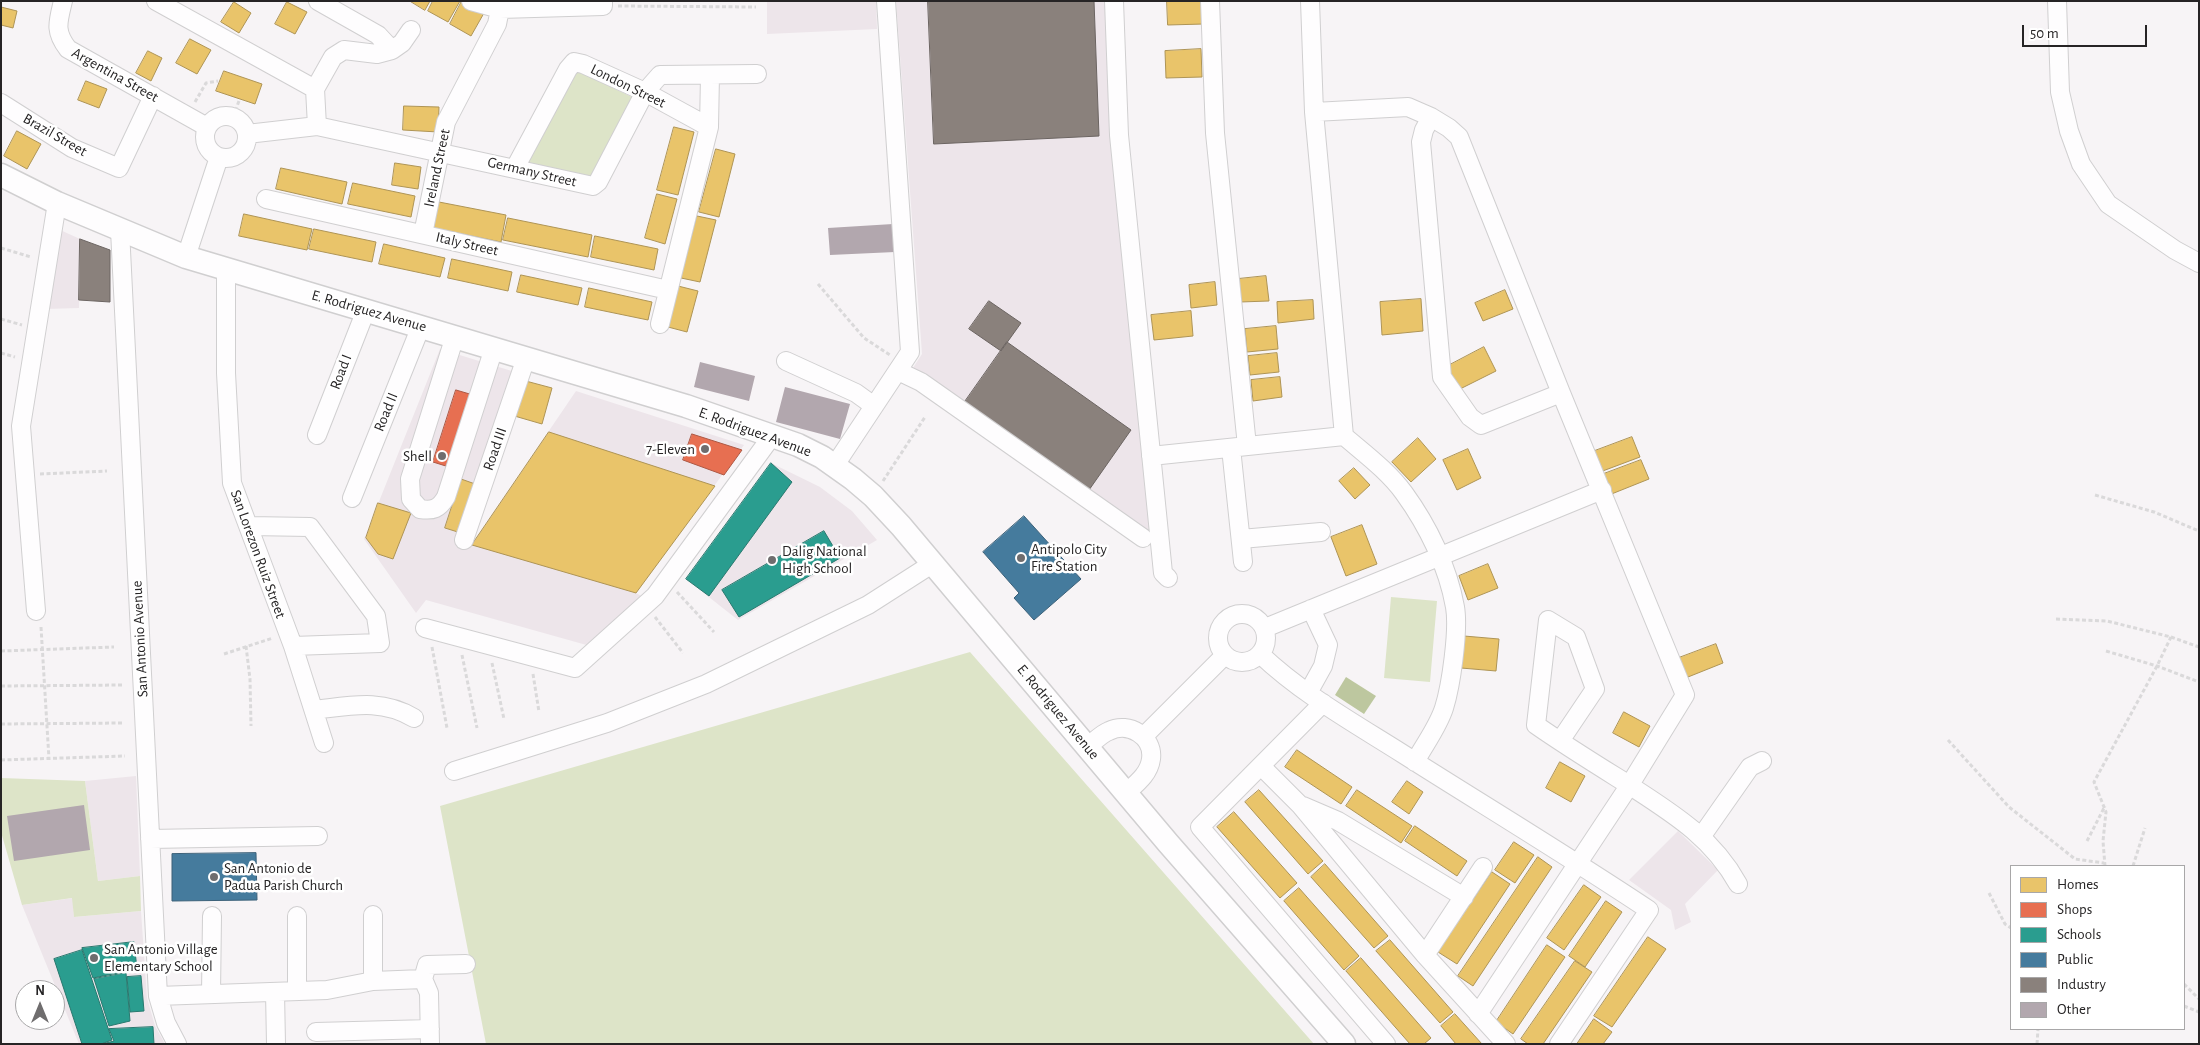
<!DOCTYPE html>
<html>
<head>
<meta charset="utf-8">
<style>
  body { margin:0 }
  #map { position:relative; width:2200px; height:1045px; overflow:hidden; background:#f7f4f6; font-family:"Alegreya Sans",sans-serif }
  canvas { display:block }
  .frame { position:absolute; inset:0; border:2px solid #262425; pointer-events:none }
  .legend { position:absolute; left:2010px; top:865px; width:175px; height:165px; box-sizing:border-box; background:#fff; border:1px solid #a8a7a8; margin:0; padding:6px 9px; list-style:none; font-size:15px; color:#262425 }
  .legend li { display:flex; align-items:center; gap:10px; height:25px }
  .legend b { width:25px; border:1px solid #a8a7a8 }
  .north { position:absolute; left:15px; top:980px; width:50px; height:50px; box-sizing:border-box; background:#fff; border:1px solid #a8a7a8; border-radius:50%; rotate:0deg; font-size:14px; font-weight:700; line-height:20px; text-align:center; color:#262425 }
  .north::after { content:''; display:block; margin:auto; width:18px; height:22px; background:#6f6d6e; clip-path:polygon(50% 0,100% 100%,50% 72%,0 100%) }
  .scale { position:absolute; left:2022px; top:25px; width:125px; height:22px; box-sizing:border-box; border:2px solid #262425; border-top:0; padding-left:6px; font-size:15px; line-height:18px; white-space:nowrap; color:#262425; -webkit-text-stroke:4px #fff; paint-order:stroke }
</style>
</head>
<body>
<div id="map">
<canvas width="2200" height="1045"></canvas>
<div class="frame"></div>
<ul class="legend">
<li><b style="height:14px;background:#e9c46a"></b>Homes</li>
<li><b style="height:14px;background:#e76f51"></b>Shops</li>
<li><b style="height:14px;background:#2a9d8f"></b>Schools</li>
<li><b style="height:14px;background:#457b9d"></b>Public</li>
<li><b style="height:14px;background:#8a817c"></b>Industry</li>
<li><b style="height:14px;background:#b2a7ae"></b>Other</li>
</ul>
<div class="north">N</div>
<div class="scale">50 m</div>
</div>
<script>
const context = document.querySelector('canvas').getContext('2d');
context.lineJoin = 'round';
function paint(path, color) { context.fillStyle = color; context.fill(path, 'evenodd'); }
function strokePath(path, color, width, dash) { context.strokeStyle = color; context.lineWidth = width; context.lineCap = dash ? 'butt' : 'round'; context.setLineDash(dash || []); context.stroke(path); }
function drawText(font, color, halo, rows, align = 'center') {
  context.font = font + ' "Alegreya Sans",sans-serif'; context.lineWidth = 5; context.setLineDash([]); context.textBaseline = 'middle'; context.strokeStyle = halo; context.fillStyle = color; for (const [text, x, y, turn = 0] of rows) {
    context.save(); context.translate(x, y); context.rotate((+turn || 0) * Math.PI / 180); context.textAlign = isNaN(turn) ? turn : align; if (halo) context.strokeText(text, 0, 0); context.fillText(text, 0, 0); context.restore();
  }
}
paint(new Path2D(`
  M767 1H876L877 29 767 34Z
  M896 1H1105L1113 151 1151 540 911 371 922 354Z
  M58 229 80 239 79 308 46 309Z
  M440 349 515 372 459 540 472 544 576 391 744 445 636 593 645 598 590 646 426 600 416 613 364 539Z
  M771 463 820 487 852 511 877 540 738 620 686 579Z
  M136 776 140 876 98 881 85 781Z
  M1678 831 1718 870 1685 904 1691 922 1675 930 1671 910 1629 880Z
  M73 898 74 917 141 911 147 998 155 1026 165 1044H79L22 905Z`), '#ede5ea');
paint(new Path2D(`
  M577 71 632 97 591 178 526 162Z
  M1391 597 1437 601 1430 682 1384 678Z
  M970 652 1314 1044H486L440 806Z
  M1 778 85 781 98 881 140 876 141 911 74 917 72 898 22 905 1 832Z`), '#dde4c8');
paint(new Path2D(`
  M1346 677 1376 696 1364 714 1335 695Z`), '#bdc79f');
const homes = new Path2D(`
  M410 1H430L425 10Z
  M433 1H460L448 22 428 11Z
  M462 1 484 13 471 36 450 24Z
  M1167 1H1203L1204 24 1168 25Z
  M234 2 251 13 239 33 221 22Z
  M287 2 307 12 295 34 275 24Z
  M1 7 17 11 13 28 1 25Z
  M190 39 211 50 197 74 176 63Z
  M1201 49 1202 77 1166 78 1165 51Z
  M148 51 162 58 151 81 136 73Z
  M224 71 262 84 255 104 216 91Z
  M86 81 107 89 99 108 78 100Z
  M404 106 439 107 438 132 403 130Z
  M674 127 694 132 678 195 657 190Z
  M17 131 41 144 27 169 4 156Z
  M716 149 735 154 719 217 699 212Z
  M395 163 421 167 418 189 392 185Z
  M281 168 347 182 342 204 276 189Z
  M353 183 415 196 411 217 348 204Z
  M657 194 677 199 665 244 645 238Z
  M439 202 506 215 501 242 433 228Z
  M244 214 312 229 307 250 239 236Z
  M697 216 716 220 700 282 681 278Z
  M508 218 592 235 588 257 503 240Z
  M314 229 376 242 372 262 309 249Z
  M595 236 658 249 654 270 591 257Z
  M384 244 445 258 440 277 379 264Z
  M452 259 512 272 508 291 448 278Z
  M521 275 582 288 578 305 517 292Z
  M1266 276 1269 301 1240 302 1238 279Z
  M1215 282 1217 305 1191 308 1189 285Z
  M678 286 698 291 687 332 668 327Z
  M589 288 652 302 648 320 585 307Z
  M1505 290 1513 309 1483 321 1475 303Z
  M1421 299 1423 331 1382 335 1380 302Z
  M1313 300 1314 319 1278 323 1277 302Z
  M1191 311 1193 336 1154 340 1151 315Z
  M1276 326 1278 349 1247 352 1245 329Z
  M1484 347 1496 371 1456 391 1444 368Z
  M1277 353 1279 372 1250 375 1248 356Z
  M1280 377 1282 397 1253 401 1251 380Z
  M522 380 552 388 542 424 511 415Z
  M549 432 715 486 636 593 472 545Z
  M1632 437 1640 457 1600 472 1592 452Z
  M1418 438 1436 459 1411 482 1392 462Z
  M1468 449 1481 478 1457 490 1443 460Z
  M1641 460 1649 479 1609 495 1601 475Z
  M1354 468 1370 485 1355 499 1339 481Z
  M461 479 478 485 461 533 445 528Z
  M378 503 411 513 393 559 378 554 366 538Z
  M1362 525 1377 564 1346 576 1331 537Z
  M1488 564 1498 588 1468 600 1459 576Z
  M1464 636 1499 639 1496 671 1461 668Z
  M1716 644 1723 663 1683 679 1676 659Z
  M1624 712 1650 726 1639 747 1613 733Z
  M1297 750 1352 787 1341 804 1285 767Z
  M1560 762 1585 776 1571 802 1546 788Z
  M1407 781 1423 792 1409 814 1392 802Z
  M1259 790 1323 861 1308 874 1245 802Z
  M1357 790 1412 826 1401 843 1346 806Z
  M1234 812 1297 883 1280 898 1217 827Z
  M1415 826 1467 861 1457 876 1405 841Z
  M1514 842 1534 855 1515 883 1495 870Z
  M1538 857 1552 867 1473 986 1458 976Z
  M1325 864 1388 936 1374 948 1311 877Z
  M1492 872 1510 884 1457 964 1438 952Z
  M1584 885 1601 897 1564 950 1547 938Z
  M1299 888 1359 956 1344 970 1284 901Z
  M1606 901 1622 912 1585 967 1569 956Z
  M1648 937 1666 949 1612 1027 1594 1016Z
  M1390 940 1453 1012 1440 1023 1376 951Z
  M1547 945 1565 957 1513 1034 1496 1022Z
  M1361 958 1431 1038 1424 1044H1410L1346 971Z
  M1575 961 1592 972 1543 1044H1528L1521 1039Z
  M1455 1014 1482 1044H1456L1441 1026Z
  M1594 1019 1612 1032 1603 1044H1577Z`);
paint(homes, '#e9c46a');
strokePath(homes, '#ae9455', 1);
const shops = new Path2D(`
  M456 390 473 395 449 467 433 462Z
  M692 434 742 450 724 475 683 460Z`);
paint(shops, '#e76f51');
strokePath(shops, '#ad5844', 1);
const schools = new Path2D(`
  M771 463 792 482 709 596 686 579Z
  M824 531 840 558 739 617 722 590Z
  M134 942 137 969 93 978 82 948Z
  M82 950 112 1040 101 1044H82L54 959Z
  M126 973 130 1021 109 1026 94 979Z
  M141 976 144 1011 130 1012 127 977Z
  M153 1027 154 1044H102L114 1041 109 1029Z`);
paint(schools, '#2a9d8f');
strokePath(schools, '#29796f', 1);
const public = new Path2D(`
  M1024 516 1081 579 1034 620 1014 598 1019 593 983 552Z
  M256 853 257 900 172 901V854Z`);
paint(public, '#457b9d');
strokePath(public, '#3c6179', 1);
const industry = new Path2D(`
  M928 1H1094L1099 136 934 144Z
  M80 239 110 250V302L79 300Z
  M989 301 1021 323 1001 351 969 329Z
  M1007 342 1131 430 1089 490 964 403Z`);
paint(industry, '#8a817c');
strokePath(industry, '#6c6562', 1);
paint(new Path2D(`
  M893 224 895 252 830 255 828 228Z
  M700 362 755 376 749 401 694 387Z
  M785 387 850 404 840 439 776 422Z
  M84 805 90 850 14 861 7 816Z`), '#b2a7ae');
const minor = new Path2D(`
  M63 1C58 22 54 31 68 49L207 127
  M156 1 315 89
  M318 1 378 35 392 50
  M471 1 500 9 603 6V1
  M1114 1 1119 135 1163 573 1168 578
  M1210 1 1215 133 1247 446
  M1310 1 1314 112 1344 436C1365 454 1388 471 1404 493 1428 526 1448 567 1455 607 1459 630 1451 686 1444 708 1438 727 1424 745 1415 762
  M2057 1 2060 92 2069 131 2081 164 2108 204 2175 250 2199 263
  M1 103 72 148 119 168 153 96
  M1314 112 1408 107 1431 117 1449 128 1459 137 1561 393 1685 695 1629 786 1478 1014
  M205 137a21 21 0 1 1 42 0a21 21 0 1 1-42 0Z
  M1431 117 1424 130 1421 142 1442 377 1470 417 1481 425 1561 393
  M317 126 315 89 333 57 344 50 377 54 392 50 402 43 411 30
  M247 134 317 126 593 186 598 182 645 92 660 75 757 74
  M515 168 568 69 574 62 583 64 645 92 709 127
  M266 199 668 290
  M120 230 158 996 166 1023 177 1044
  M423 234 446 122 497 24 500 9
  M186 257 219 157
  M226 269V373L232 483 293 646 324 743
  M660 324 709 127 710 75
  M455 336 410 479 411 499 420 509C433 511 439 509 446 497L494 348
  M786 361 856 393 874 406
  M898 371 921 382 1143 538
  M317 435 366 310
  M1231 448 1243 562
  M1151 456 1344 436
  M835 465 910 352 886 1
  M352 498 421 326
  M249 526 310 527 376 616 380 643 293 646
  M1241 539 1321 532
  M464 540 526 358
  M36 611 21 426 57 203
  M1218 638a24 24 0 1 1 48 0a24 24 0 1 1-48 0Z
  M425 628 575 668 655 596 772 436
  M1265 628 1602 490
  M1260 654C1302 694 1354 723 1403 754 1485 806 1568 856 1649 910L1559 1044
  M1308 693 1323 666 1328 645 1311 609
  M1323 703 1200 827 1386 1044
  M314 710C350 706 381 698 414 718
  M1144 736 1225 655
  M1560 741 1595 689 1576 637 1548 620 1536 725C1566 746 1597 765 1629 785 1672 813 1712 837 1738 884
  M1087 747C1094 742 1101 734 1109 731 1129 721 1154 737 1151 759 1149 774 1137 783 1126 793
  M1261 766 1301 806 1425 955 1506 1044
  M454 771 607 723 706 684 868 605 932 564
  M1303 806 1338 821 1464 897
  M1701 837 1750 767 1762 761
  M150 839 318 836
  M373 915V981
  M297 916V991
  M1425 955 1483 867
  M275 992 276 1044
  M211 994 212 916
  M158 996 327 990 373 981 423 979
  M316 1032 430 1029
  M430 1044 429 993 423 979 427 965 466 964`);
const major = new Path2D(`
  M1 175 57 203 186 257 686 406 798 445 822 457 853 479 873 496 901 526 1168 843 1344 1044`);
strokePath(minor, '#d0cfd0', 20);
strokePath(major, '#d0cfd0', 25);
strokePath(new Path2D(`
  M618 6 756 7
  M195 102 206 83 218 81
  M233 117 239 101
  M1 248 31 257
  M818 284 864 338 890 355
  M1 319 22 325
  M1 353 15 357
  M40 474 107 471
  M883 481 925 417
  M2095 495 2154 512 2199 531
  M677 592 714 632
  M655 617 683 653
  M2056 619 2107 621 2171 637 2199 647
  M41 627 49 759
  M246 646 250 679 251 726
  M432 647 447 728
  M1 651 114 647
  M2106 651 2157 666 2199 682
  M224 654 273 638
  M462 655 477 728
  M492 663 504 719
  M533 674 539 712
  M1 686 123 685
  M1 724 124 723
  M1948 740 2009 807 2075 859 2104 863
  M1 760 125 756
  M2087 841 2105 806
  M2105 866 2103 841 2106 812 2094 782 2157 666 2171 637
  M2133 866 2145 828
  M1989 893 2005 924 2011 928
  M2184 984 2199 999
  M2184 1006 2199 1012
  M2037 1044 2038 1029`), '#dad9da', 3, [4, 2.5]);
strokePath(minor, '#fefdfe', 18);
strokePath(major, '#fefdfe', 22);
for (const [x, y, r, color] of [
  [705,449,5,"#6f6d6e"],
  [442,456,5,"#6f6d6e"],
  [1021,558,5,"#6f6d6e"],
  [772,560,5,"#6f6d6e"],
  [214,877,5,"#6f6d6e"],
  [94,958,5,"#6f6d6e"]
]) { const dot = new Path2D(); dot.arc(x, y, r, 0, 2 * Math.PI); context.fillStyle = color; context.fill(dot); strokePath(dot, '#fff', 2); }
drawText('15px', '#262425', '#fff', [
  ["Argentina Street",115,75,29],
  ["London Street",628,86,26],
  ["Brazil Street",55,135,30],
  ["Ireland Street",437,168,-78],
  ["Germany Street",532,172,13],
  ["Italy Street",467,244,13],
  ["E. Rodriguez Avenue",369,311,16],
  ["Road I",341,372,-69],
  ["Road II",386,412,-68],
  ["E. Rodriguez Avenue",755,432,20],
  ["Road III",495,449,-71],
  ["San Lorezon Ruiz Street",258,554,70],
  ["San Antonio Avenue",140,639,-93],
  ["E. Rodriguez Avenue",1058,712,50]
]);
drawText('15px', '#262425', '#fff', [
  ["7-Eleven",695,449,"right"],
  ["Shell",432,456,"right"],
  ["Antipolo City",1031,549],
  ["Fire Station",1031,566],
  ["Dalig National",782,551],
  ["High School",782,568],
  ["San Antonio de",224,868],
  ["Padua Parish Church",224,885],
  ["San Antonio Village",104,949],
  ["Elementary School",104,966]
], 'left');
</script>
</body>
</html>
